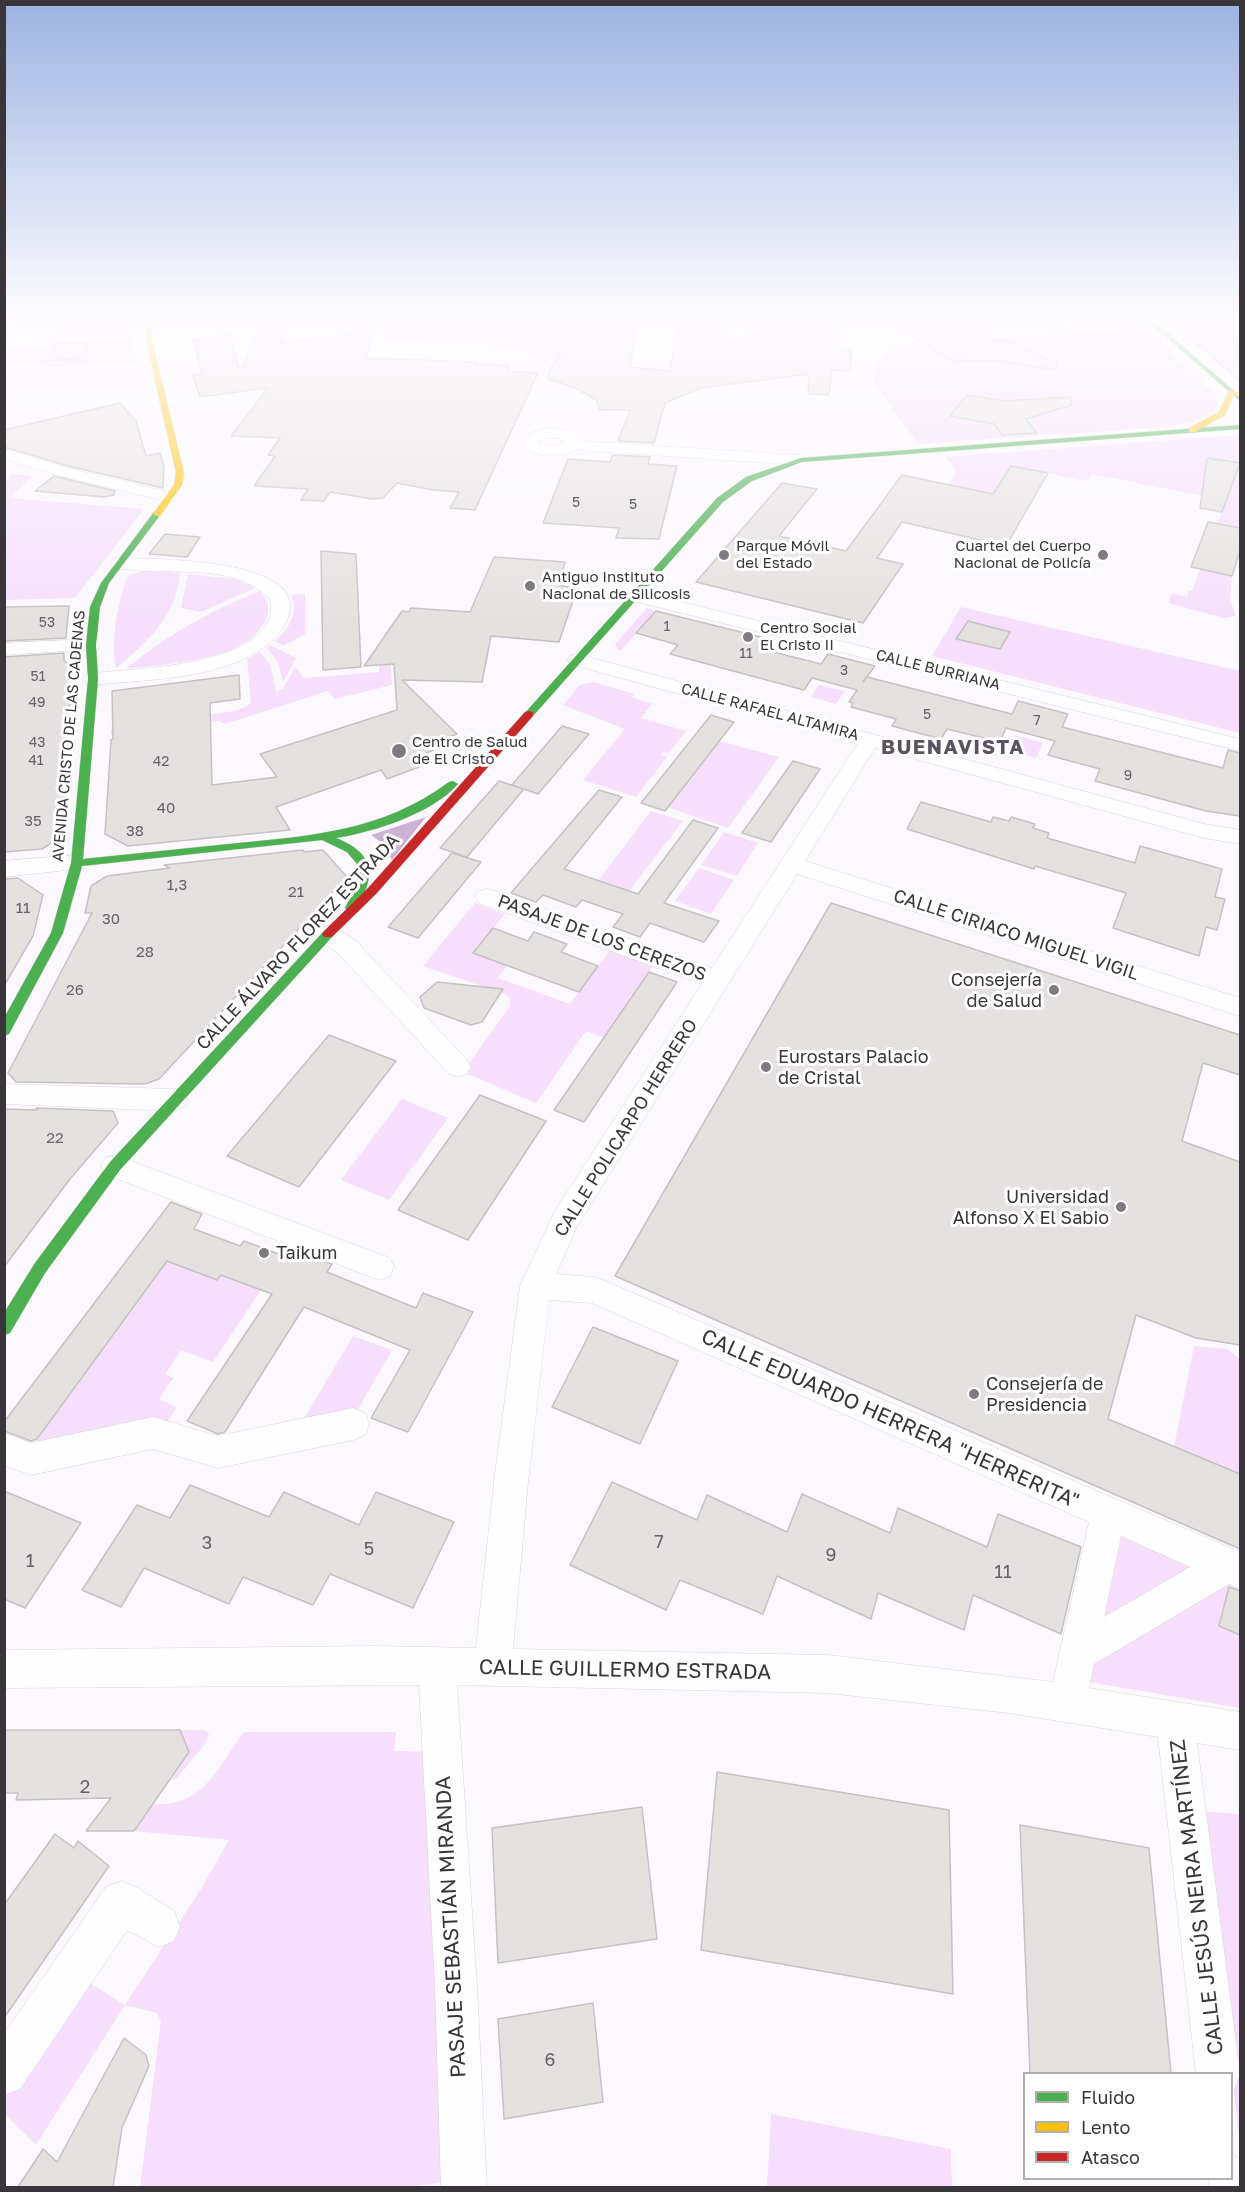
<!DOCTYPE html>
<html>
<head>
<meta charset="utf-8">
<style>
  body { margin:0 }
  #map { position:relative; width:1245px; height:2192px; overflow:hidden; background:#fcf9fe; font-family:"Golos Text",sans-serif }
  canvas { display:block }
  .frame { position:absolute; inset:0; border:6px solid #3a353b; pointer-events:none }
  .legend { position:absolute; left:1023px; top:2072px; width:210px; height:108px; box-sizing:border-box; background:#fff; border:2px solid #b0aeb1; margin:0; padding:8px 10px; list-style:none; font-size:18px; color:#3a353b }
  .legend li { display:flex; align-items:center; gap:12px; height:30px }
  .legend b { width:30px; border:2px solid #b0aeb1 }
</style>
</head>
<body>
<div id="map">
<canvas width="1245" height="2192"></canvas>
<div class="frame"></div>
<ul class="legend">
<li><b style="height:8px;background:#4caf50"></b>Fluido</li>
<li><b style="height:8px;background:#ffc107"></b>Lento</li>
<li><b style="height:8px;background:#c62828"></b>Atasco</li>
</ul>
</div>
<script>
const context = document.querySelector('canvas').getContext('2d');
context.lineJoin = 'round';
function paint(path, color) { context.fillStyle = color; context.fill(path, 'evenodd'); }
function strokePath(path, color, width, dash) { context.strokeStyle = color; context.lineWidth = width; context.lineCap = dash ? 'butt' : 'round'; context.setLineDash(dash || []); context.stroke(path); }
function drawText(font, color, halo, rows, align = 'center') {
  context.font = font + ' "Golos Text",sans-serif'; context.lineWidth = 6; context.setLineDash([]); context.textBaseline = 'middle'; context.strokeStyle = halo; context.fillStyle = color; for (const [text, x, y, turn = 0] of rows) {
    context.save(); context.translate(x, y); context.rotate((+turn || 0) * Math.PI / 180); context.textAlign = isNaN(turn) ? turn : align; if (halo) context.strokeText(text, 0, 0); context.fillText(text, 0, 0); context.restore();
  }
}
paint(new Path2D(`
  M110 316 119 318H139L137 324 128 328 98 332Z
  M392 316H463C489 329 505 322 532 319 542 317 554 319 565 319L562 330H574L555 360 546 361 519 350 495 346 383 340Z
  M1147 329 1216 395 1218 404 1213 414 1192 422 1166 427 918 444 874 383 876 362 898 346 939 337 984 339Z
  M133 339 136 361 55 366 5 361 4 350Z
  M1240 435V528L1217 524 1225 504 1208 497 1092 474 1088 481 1011 466 993 494 948 485 955 474V467L944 457Z
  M12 474 32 476 10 498 144 509 75 598 5 600V482Z
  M1200 569 1232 576 1230 596 1235 616 1224 618 1168 603 1172 593 1187 597 1189 591H1192Z
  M142 571 180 573C177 615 147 643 116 668 110 645 118 597 128 576Z
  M188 574 235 579 255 588 201 612 181 608Z
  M260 591C268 601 271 609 265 621 248 661 163 664 126 669 167 635 210 611 260 591Z
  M305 594V634L283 646 275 641C289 629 299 613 291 595Z
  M961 607 1240 671V733L932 656Z
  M647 608 656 611 621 651 618 650 615 644Z
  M270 645 296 658 283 682 278 662 267 648Z
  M260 652 270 664 276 691 283 689 295 667 304 678 379 672V664L391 662 392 685 335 699 328 691 225 724 219 721 111 735V729L235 711 246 707 251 702 247 659Z
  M594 682 634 694 632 697 652 704 641 718 686 731 669 753 664 752 661 755 667 757 636 797 583 780 625 729 563 705 580 685Z
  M819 685 845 691 836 704 811 697Z
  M1015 735 1043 743 1036 758 1007 750Z
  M719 741 779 757 728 828 667 807Z
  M651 811 683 821 629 891 598 881Z
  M724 832 758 843 737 876 701 865Z
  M699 868 734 880 711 914 675 901Z
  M475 903 505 914 473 953 507 966 498 978 570 1004 612 948 655 963 604 1038 586 1031 536 1103 463 1072 510 1006V999L505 994 423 966Z
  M402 1099 448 1118 389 1200 341 1180Z
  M167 1261 217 1280 221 1275 261 1290 213 1362 181 1350 165 1374 173 1378 159 1399 177 1407 168 1421 31 1448Z
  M353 1336 392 1350 357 1411 301 1424Z
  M1194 1346 1227 1349 1240 1359V1474L1174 1446Z
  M1122 1526 1240 1577V1708L1089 1682Z
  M180 1730H204L209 1734 205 1744 177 1778 171 1781 189 1752Z
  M244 1732H396L394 1751 442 1752 451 2181 403 2188 140 2187 161 2021 157 2013 125 2005 36 2145 5 2114V2091L81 1978 125 2005 201 1889 229 1840 134 1831 154 1804C204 1807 217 1768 244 1732Z
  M1200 1811 1240 1814V2144Z
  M771 2114 951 2149 952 2187H767Z`), '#f5dffc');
paint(new Path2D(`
  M426 817 392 860 383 844 371 835Z`), '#ceb2d5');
const building = new Path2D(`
  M61 316H93L90 331 57 332Z
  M264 316H291L281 342 349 335 353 324H375L366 358 477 362 476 364 509 366 507 371 538 373 475 510 450 508 459 492 433 490 397 483 383 498 372 499 330 492 324 501 301 500 308 489 254 486 275 456 268 455 280 438 231 436 268 388 200 397 193 375 202 374 193 339 229 335 240 371Z
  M583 316H638L630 367 670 371 679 316H719L731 342 791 321V316H837L840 350H852L850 371 832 370 829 395 808 394 809 374 701 388 665 403 654 443 618 441 630 410H600L596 400 578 389 548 379 551 368Z
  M1164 316H1228V322L1240 321V381Z
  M953 319 985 332 983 336 991 341 1004 340 1057 363 1055 370 998 361 952 360 901 330Z
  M88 343 85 358 49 361 54 344Z
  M967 395 1004 401 1070 397 1072 405 1026 419 1037 433 1002 435 994 424 950 416Z
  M120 403 136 421 146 456 160 453 164 467 163 488 68 466 4 447V430Z
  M613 455 650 457 648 464 677 466 659 539 616 538 619 528 543 523 568 459 610 462Z
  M1207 458 1240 463 1222 512 1200 508Z
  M1011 466 1048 473 1006 546 902 522 877 558 903 564 863 623 696 582 782 483 817 489 779 536 846 551 902 475 993 494Z
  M54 476 115 491 114 495 104 497 35 491Z
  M1208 522 1240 528V551L1232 576 1191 567Z
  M165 534 200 537 187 557 149 554Z
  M321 551 356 554 361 667 323 670Z
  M494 557 565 562 559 585 577 589 559 642 491 636 482 682 402 680 457 734 432 743 436 749 412 759 419 767 387 779 381 770 276 807 290 830 128 846 105 834 111 740 113 739 112 691 239 675 240 699 210 703 212 785 277 777 260 754 397 710 394 664 364 666 402 611 409 612 411 608 470 612Z
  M69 606 66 638 4 641V607Z
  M656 611 773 640 765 650 821 664 828 654 875 666 863 682 867 677 1012 714 1018 701 1068 714 1062 727 1223 768 1228 750 1240 753V816L1206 811 1095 781 1100 769 1048 755 1055 741 1006 728 1000 742 947 729 941 739 892 726 896 719 851 707 853 703 849 702 857 690 812 678 804 690 670 654 678 645 636 633Z
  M968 621 1010 632 1000 649 956 639Z
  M64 653V661L72 666 66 784 59 838 42 849 4 852V657Z
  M711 715 734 722 665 811 641 803Z
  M562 726 589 734 538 794 524 789 467 857 440 848 499 781 523 789 512 785Z
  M793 761 820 769 771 842 742 833Z
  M599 790 622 797 564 869 638 894 693 820 718 828 664 903 719 921 704 942 650 923 640 937 613 927 623 914 582 900 576 907 543 895 536 902 511 893Z
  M921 802 991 822 993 817 1009 821 1011 817 1035 824 1033 828 1049 833 1047 838 1135 863 1140 846 1222 869 1215 897 1225 899 1217 930 1206 927 1199 956 1113 928 1126 893 1035 866 1034 869 907 829Z
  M303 850 304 852 323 850 347 877 159 1079 145 1084 16 1082 8 1073 92 913H85L91 886 107 876 170 868 164 865Z
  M452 853 481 862 418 938 388 927Z
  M18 878 43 895 33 936 4 986V879Z
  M831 903 1240 1035V1075L1203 1063 1182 1141 1240 1162V1345L1196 1338 1136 1315 1108 1419 1240 1474V1549L615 1276Z
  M493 928 528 941 534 932 567 944 561 952 598 966 579 992 473 953Z
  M649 972 677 982 584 1122 554 1110Z
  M437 982 503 989 482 1022 471 1025 424 1008 420 997Z
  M329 1035 396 1061 299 1187 227 1156Z
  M480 1095 546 1121 468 1240 398 1210Z
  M36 1108 113 1111 118 1123 70 1179 4 1267V1109L38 1110Z
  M171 1202 202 1214 194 1229 240 1246 244 1241 294 1260 300 1252 332 1264 327 1272 416 1308 423 1293 473 1312 408 1432 371 1418 410 1350 304 1307 225 1432 218 1434 187 1421 272 1294 221 1275 217 1280 167 1261 37 1439 31 1441 4 1431V1422Z
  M593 1327 678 1361 640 1444 552 1407Z
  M612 1482 697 1520 707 1495 787 1532 802 1494 890 1533 898 1508 987 1547 998 1514 1081 1547 1061 1634 973 1595 964 1630 878 1593 871 1619 777 1576 763 1614 680 1580 666 1610 570 1565Z
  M190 1485 269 1517 284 1492 359 1525 376 1492 454 1522 413 1608 330 1574 313 1605 243 1577 229 1604 144 1568 121 1607 82 1590 137 1505 170 1518Z
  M4 1491 81 1523 25 1608 4 1599Z
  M1229 1587 1240 1591V1635L1219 1626Z
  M4 1730H180L189 1752 134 1831H86L111 1798 16 1800 18 1793H4Z
  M717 1772 949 1810 953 1994 701 1950Z
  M642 1807 657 1939 498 1963 492 1828Z
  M1020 1825 1149 1848 1171 2073H1030Z
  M55 1834 74 1848 78 1841 109 1866 4 2018V1905Z
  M593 2003 603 2102 504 2119 498 2019Z
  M124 2038 146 2055 149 2066 122 2128 113 2187H18L43 2149 57 2162Z`);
paint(building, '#e5e1e0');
strokePath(building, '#c5c2c2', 1.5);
const street = new Path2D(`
  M4 319C15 322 24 329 35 331 72 339 112 331 148 326L155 330C148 337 133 336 124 337 85 342 41 348 4 329Z
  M1155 321 1160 322 1162 325 1160 328 992 339 985 335 992 331Z
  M549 428C560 429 575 429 580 441L801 455 809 460 801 465 575 450C559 458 541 458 526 448L523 442 531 433ZM549 438H560L564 443 552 447 539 443 541 439Z
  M4 449 67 468 176 494 178 497 170 502 57 475 4 459Z
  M119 558C151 559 311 557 288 618 280 640 257 653 237 662 192 680 141 680 93 685L86 683 83 679 86 675 93 673C134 669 255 666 270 617 272 611 271 604 270 599 230 558 162 579 113 567L110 563 113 559Z
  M636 591 1240 739V751L630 600 627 596 630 592Z
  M91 639 98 641 100 645 98 649 4 655V643Z
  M577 654 1204 824 1240 830V844L1204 838 875 748 805 861 1240 998V1016L797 874 577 1226 556 1274 594 1277 605 1281 1240 1552V1589L1229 1584 1094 1664 1089 1688 1240 1712V1750L1197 1743 1240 2074 1234 2090 1232 2091V2074H1196L1158 1737 1009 1713 828 1693 457 1685 477 1987 487 2188H441L435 1987 419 1685 4 1688V1650L374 1646 476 1648 494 1482 520 1286 555 1211 702 984 479 903 475 897 479 891 487 889 495 891 712 968 858 743 570 664 567 660 570 656ZM549 1300 592 1303 1089 1522 1053 1682 828 1655 513 1649 528 1482ZM1121 1536 1190 1567 1104 1617Z
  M77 855 85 858 88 863 85 868 4 877V861Z
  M328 926 337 928 356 941 467 1060 471 1067 467 1074 458 1077 449 1074 338 953 319 940 316 934 319 928Z
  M4 1084 174 1089 184 1093 188 1100 184 1107 174 1111 4 1104Z
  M115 1155 390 1258 394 1267 390 1276 379 1280 105 1174 101 1166 105 1158Z
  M353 1408 365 1413 369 1424 365 1435 353 1440 218 1468 153 1449 31 1475 4 1465V1433L31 1443 153 1417 218 1436Z
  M121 1881 136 1887 174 1911 180 1926 174 1941 159 1947 127 1930 20 2089 4 2095V2034L106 1887Z
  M1232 2155 1240 2159V2188H1209L1208 2178H1232Z`);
const fast = new Path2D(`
  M1142 316H1148L1240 396V401Z
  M1240 425V429L802 462 752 481 723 502 533 716H525L524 714 717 498 746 477 801 458Z
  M154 512 161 514 109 583 100 607 96 645 98 679 83 859C132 854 180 849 229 844 309 836 382 832 449 782L453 781 458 784C433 813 374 832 336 838 366 850 378 867 362 898 359 904 358 910 351 912L345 908 357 883V864L347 852 322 840 82 866 63 933 9 1034 4 1036V1018L51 933 71 863 88 679 86 645 90 607 101 583Z
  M328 930 332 931 334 934 332 937 120 1170 45 1273 10 1333 4 1335V1313L35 1263 110 1162 324 931Z`);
const slow = new Path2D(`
  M150 316H156L151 336 184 473 182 485 160 516H157L153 514 174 485 176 473 145 336Z
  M1229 390 1240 393V397L1234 395 1225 415 1195 432H1189V428L1219 412Z`);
const jam = new Path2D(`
  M529 711 533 712V716L376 894 332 937H324L322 934 324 931 368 888 525 712Z`);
strokePath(street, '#d8d4d9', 1);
strokePath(fast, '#d8d4d9', 1);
strokePath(slow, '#d8d4d9', 1);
strokePath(jam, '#d8d4d9', 1);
paint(street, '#fffeff');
paint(fast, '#4caf50');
paint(slow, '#ffc107');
paint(jam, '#c62828');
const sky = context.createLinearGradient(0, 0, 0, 623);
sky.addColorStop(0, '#9db3e0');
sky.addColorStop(0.51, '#fefcff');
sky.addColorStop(1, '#fefcff00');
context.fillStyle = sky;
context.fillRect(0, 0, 1245, 623);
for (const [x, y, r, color] of [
  [724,555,6,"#7e7a7f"],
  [1103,555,6,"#7e7a7f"],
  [530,586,6,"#7e7a7f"],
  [748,637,6,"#7e7a7f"],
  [399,751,8,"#7e7a7f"],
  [1054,990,6,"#7e7a7f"],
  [766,1067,6,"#7e7a7f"],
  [1121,1207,6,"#7e7a7f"],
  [264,1253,6,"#7e7a7f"],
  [974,1394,6,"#7e7a7f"]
]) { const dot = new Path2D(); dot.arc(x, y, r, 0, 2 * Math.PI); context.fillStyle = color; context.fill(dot); strokePath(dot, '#fff', 2); }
drawText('14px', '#666266', null, [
  ["5",576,503],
  ["5",633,505],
  ["53",47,623],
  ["1",667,627],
  ["11",746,654],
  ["3",844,671],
  ["51",38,677],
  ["49",37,703],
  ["5",927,715],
  ["7",1037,721],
  ["43",37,743],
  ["41",36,761],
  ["42",161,762],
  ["9",1128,776]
]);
drawText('15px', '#3a353b', '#fff', [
  ["Parque Móvil",736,546],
  ["del Estado",736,563],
  ["Cuartel del Cuerpo",1091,546,"right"],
  ["Nacional de Policía",1091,563,"right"],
  ["Antiguo Instituto",542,577],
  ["Nacional de Silicosis",542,594],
  ["Centro Social",760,628],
  ["El Cristo II",760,645],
  ["Centro de Salud",412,742],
  ["de El Cristo",412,759]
], 'left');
drawText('15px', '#3a353b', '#fff', [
  ["CALLE BURRIANA",938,670,14],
  ["CALLE RAFAEL ALTAMIRA",770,712,15],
  ["AVENIDA CRISTO DE LAS CADENAS",69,736,-85]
]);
drawText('15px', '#666266', null, [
  ["40",166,808],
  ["35",33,821],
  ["38",135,831],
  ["1,3",177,885],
  ["21",296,892],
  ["11",23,908],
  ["30",111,919],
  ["28",145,952],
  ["26",75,990],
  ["22",55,1138]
]);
drawText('18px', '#3a353b', '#fff', [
  ["CALLE CIRIACO MIGUEL VIGIL",1016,935,18],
  ["PASAJE DE LOS CEREZOS",602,938,20],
  ["CALLE ÁLVARO FLOREZ ESTRADA",298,942,-47],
  ["CALLE POLICARPO HERRERO",626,1128,-58]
]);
drawText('18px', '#3a353b', '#fff', [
  ["Consejería",1042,980,"right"],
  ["de Salud",1042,1001,"right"],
  ["Eurostars Palacio",778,1057],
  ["de Cristal",778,1078],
  ["Universidad",1109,1197,"right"],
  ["Alfonso X El Sabio",1109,1218,"right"],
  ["Taikum",276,1253],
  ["Consejería de",986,1384],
  ["Presidencia",986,1405]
], 'left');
drawText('18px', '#666266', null, [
  ["7",659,1542],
  ["3",207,1543],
  ["5",369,1549],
  ["9",831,1555],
  ["1",30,1561],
  ["11",1003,1572],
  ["2",85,1787],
  ["6",550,2060]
]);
context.letterSpacing = '1.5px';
drawText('bold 20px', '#5d5260', '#fff', [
  ["BUENAVISTA",953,748]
]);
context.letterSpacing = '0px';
drawText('21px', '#3a353b', '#fff', [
  ["CALLE EDUARDO HERRERA \"HERRERITA\"",890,1419,24],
  ["CALLE GUILLERMO ESTRADA",625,1670,1],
  ["CALLE JESÚS NEIRA MARTÍNEZ",1197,1897,-97],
  ["PASAJE SEBASTIÁN MIRANDA",451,1927,-93]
]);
</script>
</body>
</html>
